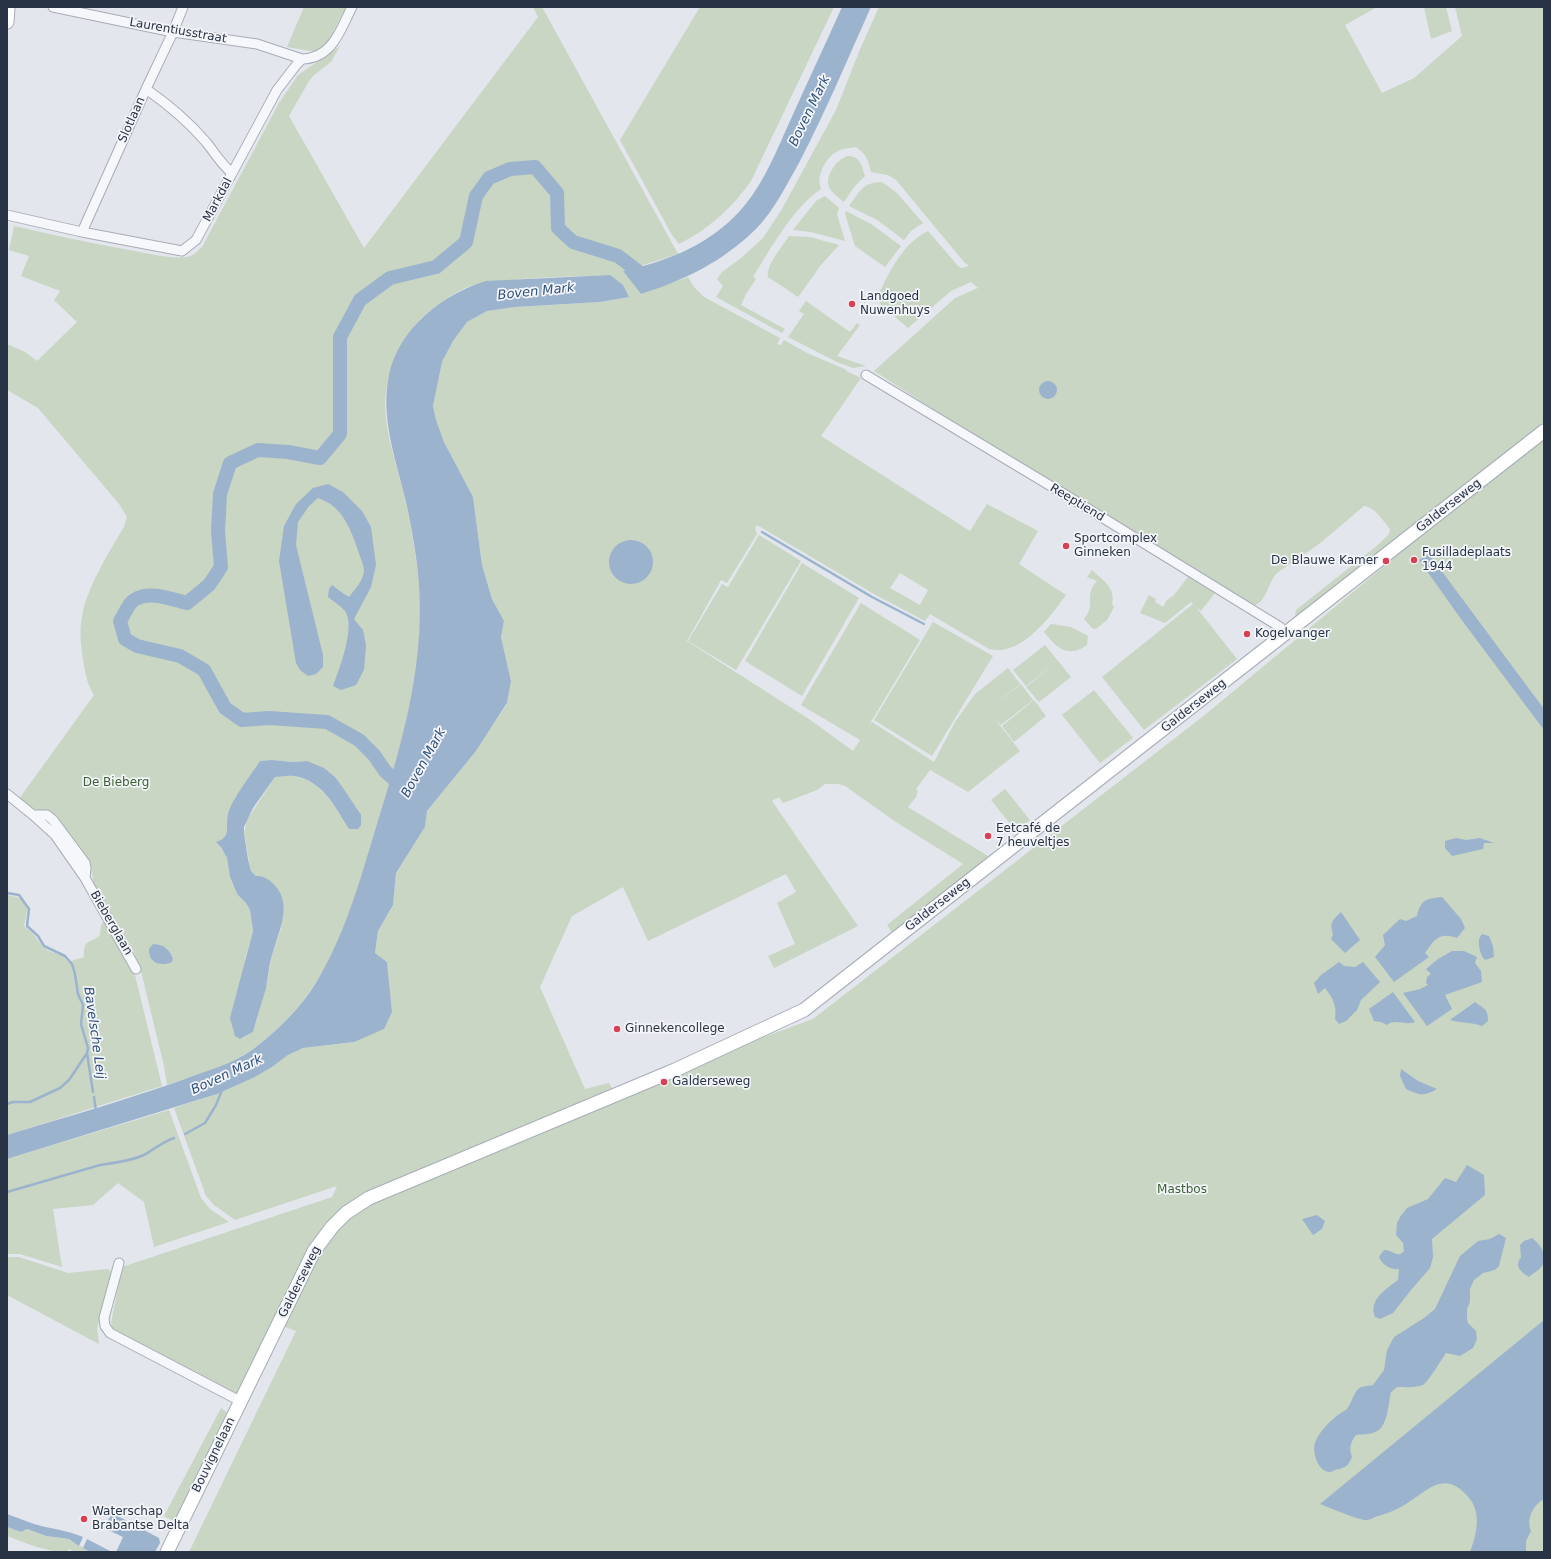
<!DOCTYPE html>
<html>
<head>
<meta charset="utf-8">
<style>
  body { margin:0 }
  #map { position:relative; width:1551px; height:1559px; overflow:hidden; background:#e3e6ec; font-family:"DejaVu Sans",sans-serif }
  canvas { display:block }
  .frame { position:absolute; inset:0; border:8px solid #293346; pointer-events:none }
</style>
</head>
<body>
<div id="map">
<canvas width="1551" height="1559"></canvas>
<div class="frame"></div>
</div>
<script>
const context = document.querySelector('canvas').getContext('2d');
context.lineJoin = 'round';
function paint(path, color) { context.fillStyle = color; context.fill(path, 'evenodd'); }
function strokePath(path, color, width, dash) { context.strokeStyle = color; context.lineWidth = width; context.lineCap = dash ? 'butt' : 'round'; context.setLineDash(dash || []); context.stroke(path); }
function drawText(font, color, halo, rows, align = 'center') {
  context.font = font + ' "DejaVu Sans",sans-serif'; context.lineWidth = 3.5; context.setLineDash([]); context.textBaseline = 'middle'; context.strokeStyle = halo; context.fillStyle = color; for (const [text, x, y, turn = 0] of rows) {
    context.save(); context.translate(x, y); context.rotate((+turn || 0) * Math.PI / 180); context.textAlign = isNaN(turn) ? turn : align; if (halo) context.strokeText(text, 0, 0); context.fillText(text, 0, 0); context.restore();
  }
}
paint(new Path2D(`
  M304 7H346L324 49 316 52 287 47Z
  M533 7H542L678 254 624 271 641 294 688 277 694 287 704 297 780 338 777 344 781 345 784 340 807 353 847 370 846 371 861 378 821 436 970 531 987 504 1038 531 1019 564 1066 595C1050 617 1021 657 989 649L930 614 925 621 874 594 757 525 755 528 757 534 727 583 721 580 687 641 809 719 853 751 860 740 801 705 861 603 920 640 868 727 872 722 934 762 955 722 975 694 1008 668 1020 684 988 710 1021 684 1033 700 1001 725 995 719 1020 751 968 792 930 770 916 789 918 791 916 797 908 807 993 859 895 937 887 925 963 864 896 822 845 786 838 784H825L817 790 783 803 779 797 772 801 858 926 774 968 768 956 795 944 777 903 796 892 786 874 648 941 623 887 572 916 540 987 585 1089 609 1083 614 1092 813 1019 1206 714 1412 543 1404 534 1298 617H1295L1296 610 1379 544 1389 534 1390 529C1384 522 1375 507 1364 506L1319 544 1277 573C1268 582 1267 602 1253 606L947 418 874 371 955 298 978 288 971 282 951 291 908 328 881 305 878 300V296C889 272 903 243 928 231L958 266 961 268 969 266 964 262 896 180 888 175 871 172C868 160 867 155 856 147 850 148 843 148 838 151 825 158 816 176 821 189 793 208 771 248 753 277L756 279 746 294 741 305 785 329 782 333 716 297 723 286 717 279 722 272 741 258 763 238 782 209 836 110 861 47 879 7H1377L1345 25 1382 93 1412 79H1413L1462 36 1455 7H1544V1552H189L296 1331 274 1323 237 1397 114 1331 111 1323 122 1267 332 1197 337 1186 235 1220 214 1205 206 1196 174 1108 217 1094 253 1078 272 1067 288 1055 303 1048 354 1042 392 1012 387 962 375 953 378 931 393 905 396 873 425 827 427 811 476 751 507 704 511 681 501 637 504 621 492 599 482 565 473 497 444 442 436 421 433 406 442 362 453 341 467 322 487 311 515 307 600 302 629 297 610 275C573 277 534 276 497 282 488 283 479 284 470 286 456 290 422 315 414 327 409 335 405 344 401 351 397 359 391 367 389 376 377 418 397 462 406 503 412 529 416 557 419 583 427 668 399 752 375 833 355 897 337 967 289 1017 273 1034 254 1050 234 1061 213 1072 189 1077 167 1085L164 1066 140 967 132 948 92 882 93 878 91 870 59 822 38 814 19 799 94 695C86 682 86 674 83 660 81 646 79 631 82 617 86 589 109 552 124 527L127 517 119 504 38 408 7 390V344L25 352 37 361 77 322 54 300 60 291 21 276 29 256 9 250 14 226C52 235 90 243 129 250 147 253 168 259 187 257 193 256 197 252 202 247L279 103 298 75 340 46 331 62 314 75 309 81 289 116 364 248 538 17ZM610 557 641 581C621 589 609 575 610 557ZM900 573 928 590 920 605 890 588ZM272 760 293 762 307 761 349 829C335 807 322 781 294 776 288 775 281 777 275 777L247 820 244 834 251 871 283 900 281 929 272 955 266 987 253 1032 243 1038 245 959 253 931 250 910 246 903 235 889 230 877 227 858 221 847 223 840 227 836 260 761ZM166 947 173 957 172 962 151 958 149 953V949Z
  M700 7H834L751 181C732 208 709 229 679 244L672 235 620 140Z
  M1424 7H1446L1452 31 1431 39Z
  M847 156C860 155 862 166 865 176L854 187 844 202C831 192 822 185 833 168 837 162 841 159 847 156Z
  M882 182 896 192 923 223 911 231 904 240 877 220 849 206C861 190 862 183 882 182Z
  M825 196 839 208 837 214 845 241 811 232 793 230 816 201Z
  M846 211 871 224 901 246 885 267 855 246 845 214Z
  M789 236 810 237 839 245 821 265 798 297 768 277C766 265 782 247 789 236Z
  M806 301 850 332 857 323 860 325 837 356 866 366 853 368 837 362 788 337 804 314 799 311Z
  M759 535 801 561 736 670 688 641 722 584 728 587Z
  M802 563 859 598 802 696 745 661Z
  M1092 570C1103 581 1116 587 1112 604L1114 607 1107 620 1096 629 1092 628 1084 619C1097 604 1083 596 1097 581L1087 577Z
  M1188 577 1215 593 1201 611 1196 607 1237 659 1144 730 1102 677 1193 604 1191 602 1165 623 1140 613 1149 595 1156 599 1155 602 1163 607 1167 600 1174 595Z
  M933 622 993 656 932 756 874 720Z
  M1051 624 1071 627 1088 636 1087 645C1067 659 1056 647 1044 632Z
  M1045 645 1058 661 1026 686 1013 670Z
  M1058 661 1071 677 1039 702 1026 687Z
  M1094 690 1133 738 1100 763 1062 715Z
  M1034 700 1046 716 1014 742 1002 726Z
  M1005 789 1030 820 1016 831 991 800Z
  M7 895C17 897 23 897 28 907L24 926 34 935 43 947 47 950 65 957 68 962 84 957C83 938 91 944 100 935L101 925 106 919 134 971 162 1086 7 1135Z
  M169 1110 201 1198 210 1209 229 1222 154 1247 144 1202 118 1183 93 1205 53 1209 62 1267 20 1254H7V1159Z
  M9 1257H19L68 1273 108 1269 112 1273 97 1328 99 1344 7 1295V1258Z
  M221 1408 229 1414 176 1522 164 1516Z
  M7 1527 21 1532 27 1529 46 1536 69 1539 90 1552H75L69 1549 66 1552C45 1552 27 1543 7 1536Z`), '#c8d6c3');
paint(new Path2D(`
  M842 7H871C848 58 826 111 800 161 787 184 775 209 756 229 722 262 685 280 641 294L623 271C664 262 704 247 734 217 761 191 775 154 790 121 807 83 825 45 842 7Z
  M610 275 623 285 629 297 600 302 515 307 487 311 467 322 453 341 442 362 433 406 436 420 444 442 473 497 482 565 492 599 504 621 501 637 511 681 507 703 476 751 427 811 425 827 396 873 393 905 378 931 375 953 387 962 392 1012 384 1029 354 1042 303 1048 288 1055 272 1067 253 1078 217 1094 7 1159V1135C66 1117 126 1100 185 1079 208 1070 231 1065 252 1050 277 1031 301 1008 317 981 344 936 359 884 374 834 399 753 425 671 419 585 417 558 412 529 406 502 396 460 380 418 389 375 399 328 443 294 486 281Z
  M1039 390a9 9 0 1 1 18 0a9 9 0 1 1-18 0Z
  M328 484 343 492 362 511 371 527 376 565 371 587 354 619 363 630 366 645 364 670 356 685 341 690 333 686C339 670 356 626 345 611 341 606 333 601 328 597L329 589 332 585 344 594 349 597C355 589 364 580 364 570 364 565 360 558 359 553 351 530 343 506 318 498L309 506 298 522 296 545 323 655V667L316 674 308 676 300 670 296 663 279 561 284 526 296 504 313 488Z
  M609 562a22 22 0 1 1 44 0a22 22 0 1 1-44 0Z
  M1429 554 1544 709V730L1461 619 1419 560Z
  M272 760 293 762 307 761 324 768 335 777 343 788 361 815V825L358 829H349C335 807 322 780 294 776 288 775 281 777 275 777L253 808 244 827V834L248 859 251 871 256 876C268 875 281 889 283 901 286 919 277 937 272 955 269 965 268 977 266 988 262 1002 257 1017 253 1032L240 1039 235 1036 230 1018 253 931 250 910 246 903 238 895 235 889 230 877 227 858 221 847 216 842C232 837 225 828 228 814 232 799 251 775 260 761Z
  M1456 838 1466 840 1480 838 1494 843H1484L1483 849 1452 856 1445 848V841Z
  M1442 897 1461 919 1465 928 1457 938C1439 932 1435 939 1425 953L1429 957 1394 982 1375 957 1385 945 1383 935 1400 919 1406 921 1417 916C1421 899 1426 899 1442 897Z
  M1341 912 1360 940 1345 953 1331 939 1333 935C1330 922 1331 922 1341 912Z
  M1482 934 1489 936 1493 946 1494 957 1485 960C1479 953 1479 946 1479 939Z
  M153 944C165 945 168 948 173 958L172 962C161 967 148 963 149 949Z
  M1452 951H1464L1477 957 1475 963 1481 971 1482 982 1445 995 1452 1009 1427 1026 1403 993 1420 989 1428 985 1426 983 1427 977 1431 974 1426 969 1438 959Z
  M1339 962 1344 966 1355 967 1363 962 1380 982 1361 1000 1357 1010 1346 1021 1339 1024 1335 1019C1337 1006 1333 998 1325 988L1318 994 1314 983 1321 975Z
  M1393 992 1415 1022C1406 1026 1394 1018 1387 1025L1381 1022 1374 1021 1369 1009Z
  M1475 1002C1484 1009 1488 1008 1488 1021L1482 1026C1471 1022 1461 1023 1450 1020Z
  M1401 1069 1418 1081 1437 1089C1423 1097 1420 1095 1406 1089L1400 1076Z
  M1467 1165 1484 1175 1485 1195 1432 1239 1433 1257 1430 1268 1411 1290 1393 1313 1380 1319 1375 1317C1368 1300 1386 1289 1398 1280L1399 1269C1391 1270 1382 1265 1379 1257L1384 1250C1392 1249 1397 1259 1404 1251L1403 1243 1396 1235 1397 1223 1400 1217 1407 1208 1428 1199 1445 1178 1456 1182Z
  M1317 1215 1325 1221 1322 1229 1313 1235 1302 1219Z
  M1499 1234 1506 1238 1499 1266 1495 1270 1483 1273 1474 1280 1470 1289V1302L1467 1309V1320L1468 1323 1476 1331 1477 1339 1473 1348 1460 1356 1446 1353C1442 1359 1428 1382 1423 1385 1415 1388 1405 1387 1397 1387L1391 1392C1388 1404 1388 1428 1375 1432 1369 1435 1362 1434 1356 1435 1350 1443 1349 1448 1352 1457 1349 1464 1347 1467 1339 1469 1337 1469 1333 1471 1331 1472 1318 1473 1312 1452 1315 1443 1318 1433 1330 1421 1338 1415 1340 1413 1343 1412 1346 1410 1352 1404 1353 1391 1361 1387 1364 1386 1369 1386 1373 1385L1384 1370 1387 1350 1394 1337 1424 1318 1435 1309 1460 1256 1478 1241 1490 1239Z
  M1532 1238C1540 1244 1549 1256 1542 1266 1539 1271 1533 1273 1529 1277 1521 1272 1514 1267 1521 1257L1520 1245 1524 1241Z
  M1544 1320V1499C1533 1505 1526 1519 1531 1531L1526 1541V1552H1470C1476 1536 1482 1515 1470 1499 1446 1469 1430 1488 1406 1504 1396 1510 1386 1514 1375 1517 1373 1518 1369 1520 1367 1520 1360 1521 1328 1507 1320 1504Z
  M112 1513 159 1538 160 1543 155 1552H116L123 1537 104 1528Z
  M7 1514C16 1517 25 1521 34 1524 51 1529 67 1530 83 1537L79 1546 69 1539 46 1536 27 1529 21 1532 7 1527Z
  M87 1539 112 1552H90L83 1548Z`), '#9cb3ce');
strokePath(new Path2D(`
  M762 532 872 597 924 624
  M7 893 19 895 29 909 27 926 38 936 44 946 65 956 72 964 75 974 78 994 83 1005 81 1024 88 1048 87 1053 93 1092
  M94 1097 96 1111
  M7 1104 13 1102H30L60 1088 69 1080 87 1053
  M185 1134 205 1123 216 1105 222 1090
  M7 1192 100 1165C114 1163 131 1161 144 1155 154 1149 163 1142 174 1138`), '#9cb3ce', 2.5);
strokePath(new Path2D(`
  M405 789 385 771 374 755 359 740 327 722 269 718 242 720 225 708 204 670 180 656 137 646 125 639 120 621C124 615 128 604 134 600 149 590 171 599 187 603L209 585 221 567 218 531 220 494 230 463 258 450 288 452 320 458 340 434V337L360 300 390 278 436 267 466 242 476 196 489 178 510 169 535 167 557 193 558 228 573 242 618 256 647 278`), '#9cb3ce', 14);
const street = new Path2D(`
  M53 7 173 32 257 44 302 59
  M146 89C169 105 188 121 206 142 215 153 221 164 232 173
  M7 215 82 232 182 251 196 240 277 90 297 64 302 59C333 58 340 30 352 7
  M82 232 146 89 173 32 183 7
  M866 375 1069 497 1280 627 1286 634
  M7 794 33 815 55 835 85 878 136 969
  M33 815H47L53 820 85 863 86 868 85 878
  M119 1263 104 1318 105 1326 110 1333 240 1401`);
const secondary = new Path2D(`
  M7 22 8 7
  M167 1552 314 1251 332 1227 346 1213 369 1198 675 1070 804 1010 1544 431`);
strokePath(street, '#a7adb7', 11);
strokePath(secondary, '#a7adb7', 15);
strokePath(street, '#f6f7fa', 9);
strokePath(secondary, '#fff', 13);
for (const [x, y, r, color] of [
  [852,304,4,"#d84054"],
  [1066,546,4,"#d84054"],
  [1414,560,4,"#d84054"],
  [1386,561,4,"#d84054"],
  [1247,634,4,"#d84054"],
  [988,836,4,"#d84054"],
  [617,1029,4,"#d84054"],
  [664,1082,4,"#d84054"],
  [84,1519,4,"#d84054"]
]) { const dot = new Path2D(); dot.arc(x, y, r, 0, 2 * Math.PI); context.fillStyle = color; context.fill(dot); strokePath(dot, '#f3f5f9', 1.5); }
drawText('12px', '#293346', '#f3f5f9', [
  ["Laurentiusstraat",178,31,10],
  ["Slotlaan",132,120,-66],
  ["Markdal",218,200,-62],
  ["Reeptiend",1077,503,31],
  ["Galderseweg",1449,506,-38],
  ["Galderseweg",1194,706,-38],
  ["Galderseweg",938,905,-38],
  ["Bieberglaan",111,923,60],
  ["Galderseweg",300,1282,-63],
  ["Bouvignelaan",214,1455,-64]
]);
drawText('12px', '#293346', '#f3f5f9', [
  ["Landgoed",860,297],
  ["Nuwenhuys",860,311],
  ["Sportcomplex",1074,539],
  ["Ginneken",1074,553],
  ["Fusilladeplaats",1422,553],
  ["1944",1422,567],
  ["De Blauwe Kamer",1378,561,"right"],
  ["Kogelvanger",1255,634],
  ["Eetcafé de",996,829],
  ["7 heuveltjes",996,843],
  ["Ginnekencollege",625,1029],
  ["Galderseweg",672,1082],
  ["Waterschap",92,1512],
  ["Brabantse Delta",92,1526]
], 'left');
drawText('12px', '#3d6235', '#f3f5f9', [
  ["De Bieberg",116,783],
  ["Mastbos",1182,1190]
]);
drawText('italic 13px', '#30517d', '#f3f5f9', [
  ["Boven Mark",810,111,-64],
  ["Boven Mark",536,292,-6],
  ["Boven Mark",424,763,-61],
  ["Bavelsche Leij",94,1033,82],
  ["Boven Mark",227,1075,-25]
]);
</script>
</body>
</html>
